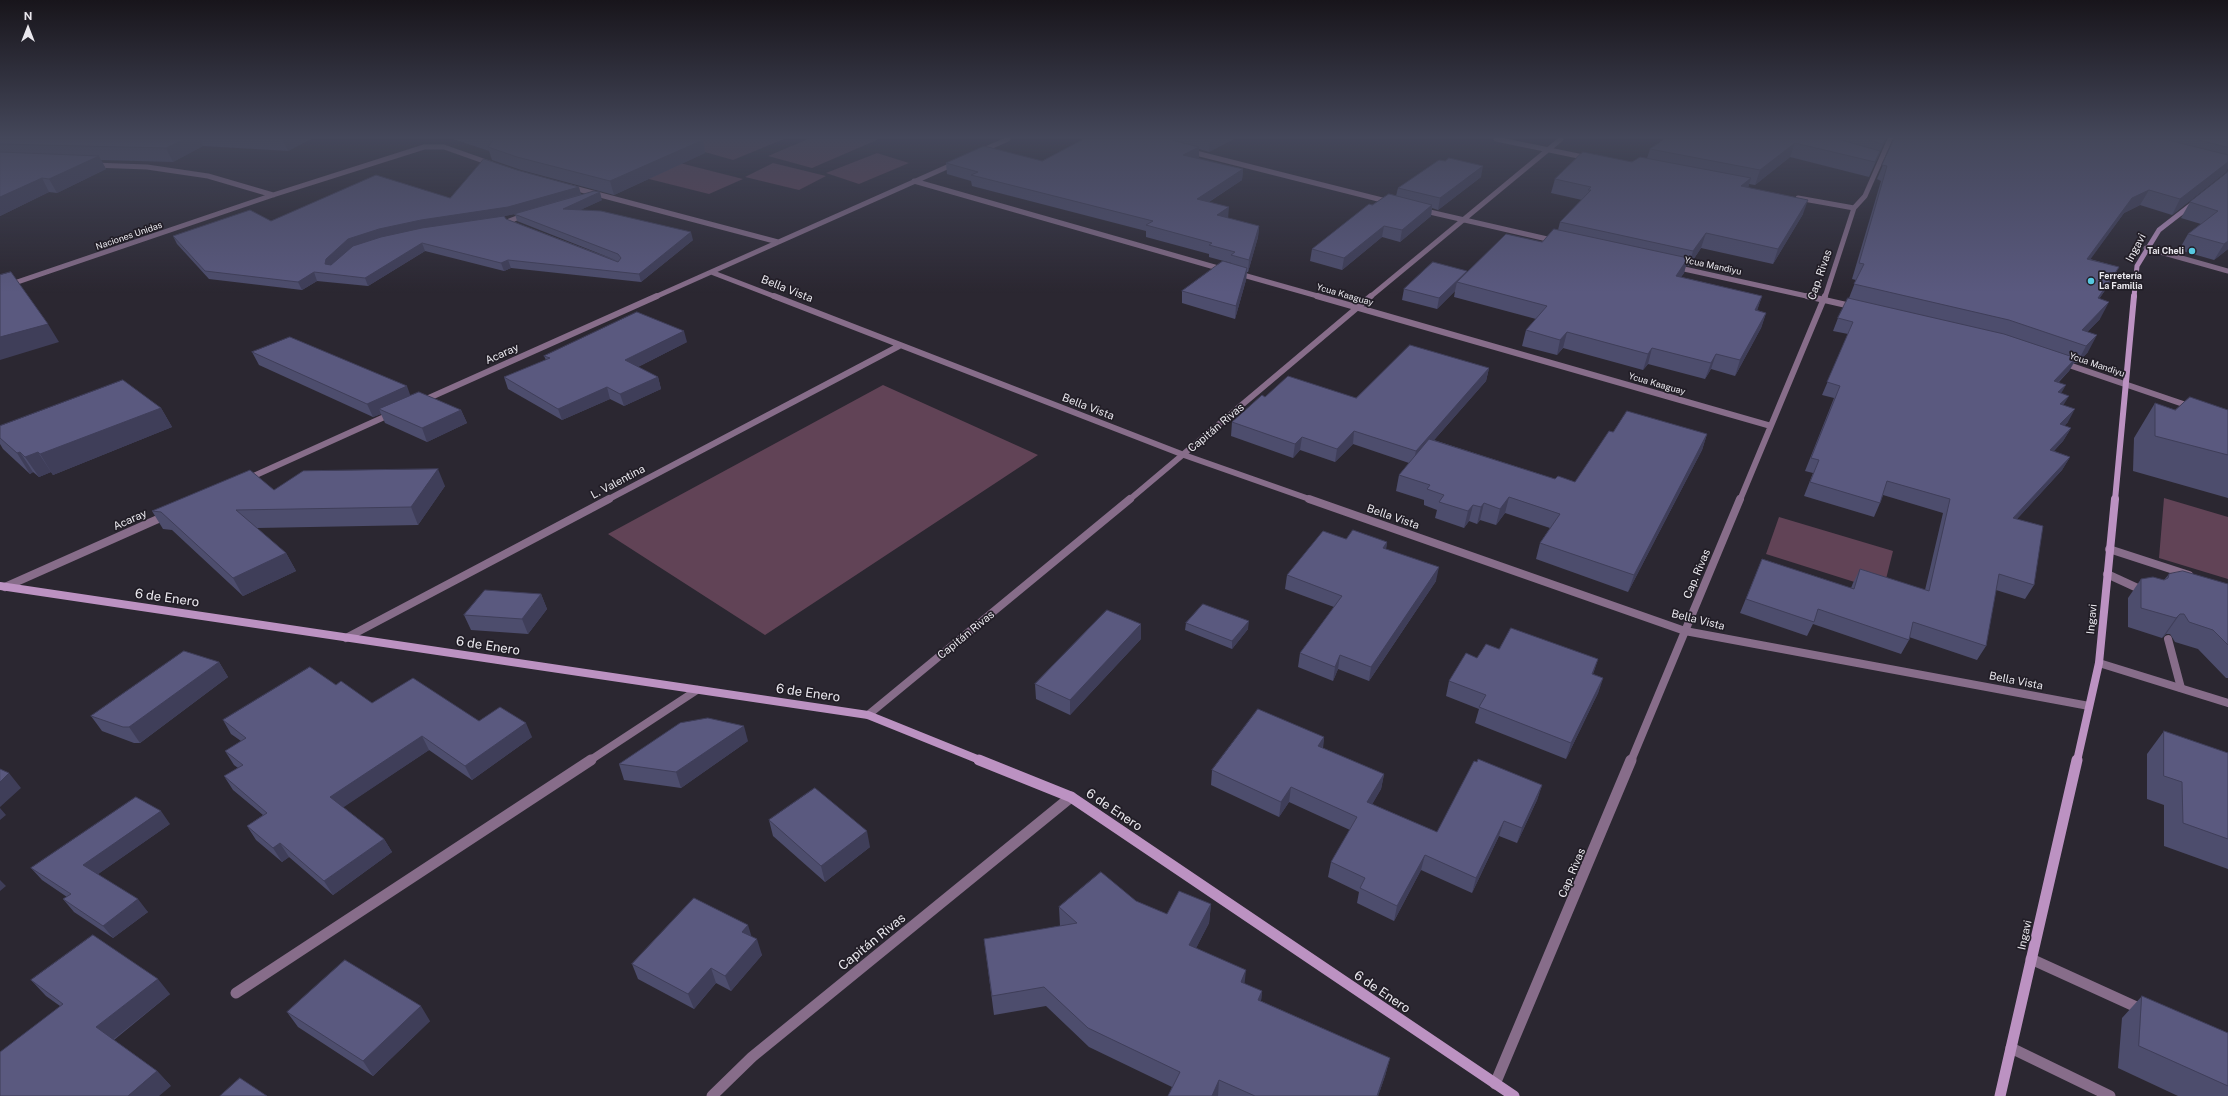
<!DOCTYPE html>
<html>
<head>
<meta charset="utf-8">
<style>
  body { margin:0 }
  #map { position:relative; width:2228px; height:1096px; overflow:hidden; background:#2b2731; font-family:"Public Sans",sans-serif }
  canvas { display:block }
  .north { position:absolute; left:8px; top:8px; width:40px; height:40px; -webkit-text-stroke:3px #221e27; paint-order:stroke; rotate:0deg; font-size:11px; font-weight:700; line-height:16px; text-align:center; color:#eae8ee }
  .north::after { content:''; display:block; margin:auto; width:14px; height:18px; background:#eae8ee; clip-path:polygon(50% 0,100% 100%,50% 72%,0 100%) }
</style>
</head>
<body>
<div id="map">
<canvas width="2228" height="1096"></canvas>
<div class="north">N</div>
</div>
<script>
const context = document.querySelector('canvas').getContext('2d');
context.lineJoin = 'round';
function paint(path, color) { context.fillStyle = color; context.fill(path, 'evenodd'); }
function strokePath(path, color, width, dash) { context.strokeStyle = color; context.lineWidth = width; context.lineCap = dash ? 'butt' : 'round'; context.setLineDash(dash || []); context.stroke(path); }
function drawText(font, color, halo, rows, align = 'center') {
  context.font = font + ' "Public Sans",sans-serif'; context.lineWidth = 3.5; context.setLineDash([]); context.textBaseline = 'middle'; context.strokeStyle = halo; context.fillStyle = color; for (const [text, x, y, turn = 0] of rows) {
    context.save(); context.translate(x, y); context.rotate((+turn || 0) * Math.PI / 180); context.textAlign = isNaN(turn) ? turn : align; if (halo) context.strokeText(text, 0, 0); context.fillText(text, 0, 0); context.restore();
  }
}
paint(new Path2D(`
  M659 139H784L733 160Z
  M808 139H876L877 140 812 168 768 156Z
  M877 153 909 163 859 184 826 173Z
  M680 163 743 179 709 194 645 178Z
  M773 163 826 176 799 190 745 177Z
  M883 385 1038 455 765 635 608 534Z
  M2164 498 2228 517V579L2159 558Z
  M1779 517 1893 551 1883 591 1766 554Z`), '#614356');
strokePath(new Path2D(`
  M2109 549 2189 575
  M2107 574 2144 591
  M2168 639 2181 688`), '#876d8a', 8);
strokePath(new Path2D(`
  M2031 959 2143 1010
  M2011 1048 2110 1096`), '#876d8a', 11);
strokePath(new Path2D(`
  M1496 139 1588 158
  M981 151 1008 139
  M1188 151 1390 202
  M93 165 147 167 208 176 273 195
  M914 181 1225 270
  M570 187 778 242
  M1798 198 1854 208
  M1421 210 1556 241
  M517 226 509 221 525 215
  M2146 248 2228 271
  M1675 267 1811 297
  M711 272 776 297
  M1236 273 1321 297
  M0 288 273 195 424 147H444L492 164
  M655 297 956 163
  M1370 297 1561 139
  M1825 297 1854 208 1865 196 1890 139`), '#876d8a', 5);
strokePath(new Path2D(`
  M774 296 1184 455 1312 500
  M1317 296 1771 426
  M1807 296 1855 307
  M2063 363 2192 407
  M422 401 657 296
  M247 479 391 414
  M607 500 899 346
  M1129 500 1371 296
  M1740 500 1825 296`), '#876d8a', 6);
strokePath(new Path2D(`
  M1309 499 1685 631 2089 706
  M5 587 167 515
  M346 638 609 499
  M2099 663 2228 703
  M868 715 1130 499
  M589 761 697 690
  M1631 761 1740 499`), '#876d8a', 8);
strokePath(new Path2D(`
  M236 993 591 760
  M1495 1084 1631 760
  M712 1096 752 1057 1071 797`), '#876d8a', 11);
strokePath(new Path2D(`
  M2134 297 2137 266 2159 230 2195 202`), '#bc92c2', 5);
strokePath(new Path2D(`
  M2115 500 2134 296`), '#bc92c2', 6);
strokePath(new Path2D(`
  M0 586 868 715 982 761
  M2077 761 2099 663 2115 499`), '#bc92c2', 8);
strokePath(new Path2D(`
  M979 760 1071 797 1514 1096
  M2000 1096 2077 760`), '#bc92c2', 11);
paint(new Path2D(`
  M0 139H311L288 151 203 146 173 162 101 160 106 169 57 193 49 192 0 216Z
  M453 139H699L703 140 705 153 614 195 521 170 492 160 489 151Z
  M1084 139H1234L1209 152 1199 149V158H1197L1243 169 1242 180 1209 202 1228 218 1259 226 1258 237 1248 272H1247L1246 280 1235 319 1182 303V291L1231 263 1209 257V254L1146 237V231L972 186 971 181 947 174 946 163 1042 161Z
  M1665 139H1886L1869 177 1790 157 1755 185 1749 184 1748 188 1803 214 1773 264 1701 248 1689 266 1686 265 1684 273 1681 277 1762 296 1757 310 1766 313 1761 328 1735 376 1711 369 1705 379 1648 364 1643 370 1563 348 1557 355 1522 346 1526 330 1536 319 1454 297 1455 291 1437 309 1402 300 1404 289 1467 271V272L1542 242 1558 230 1560 222 1582 200 1551 193 1555 179 1647 158 1650 149Z
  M1894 139H2228V168L2226 172 2172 215 2140 205 2124 213 2090 259 2119 267 2110 283 2099 299 2100 319 2087 332 2088 352 2077 363H2074L2069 371 2059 382 2061 393 2063 405 2068 422 2064 426 2071 428 2063 441 2054 451 2070 457 2062 470 2017 519 2034 585 2025 599 1996 590 1986 646 1977 660 1909 637V640L1901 654 1813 624 1807 636 1740 613 1762 559 1851 588 1853 583 1860 569 1925 590 1943 513 1883 495 1880 503 1874 517 1804 496 1813 473 1805 471 1834 398 1822 395 1848 334 1833 331 1838 318 1849 298 1856 280 1852 279 1881 181 1877 179Z
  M2228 172V249L2214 260 2179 250 2188 234 2201 224 2181 218 2190 202Z
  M1481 177 1438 210 1432 208 1431 216 1400 242 1382 237 1342 270 1310 261 1312 249 1372 205 1396 196 1398 188Z
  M581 194 602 200 580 210 693 240 641 282 511 268 504 271 425 251 368 286 317 281 302 290 209 279 177 244 173 236 271 221 450 198ZM515 214 517 221 618 261 506 219 504 216Z
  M687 342 638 367 658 377 661 389 624 406 610 399 562 420 508 389 504 377 546 360 544 356Z
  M252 352 410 395 461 410 467 423 427 442 385 423 381 414 373 417 259 365Z
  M1489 368 1486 381 1434 440 1555 479 1575 482 1613 432 1707 434 1702 450 1628 592 1536 559 1540 543 1550 528 1505 513 1496 525 1480 520 1477 524 1469 521 1464 528 1435 518 1437 510 1424 505V500L1396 491 1399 475 1409 463 1353 444 1335 462 1300 450 1293 458 1231 436 1232 422 1265 397 1356 398Z
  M2155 403 2175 410H2228V498L2133 471 2134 438Z
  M161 408 172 427 53 475 51 472 39 477 33 472 30 474 3 449 0 444V426Z
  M445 486 418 525 257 528 286 553 296 571 243 596 172 530 163 529 152 511Z
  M1346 539 1387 542 1386 549 1436 581 1369 681 1338 669 1333 681 1298 667 1300 653 1334 607 1285 589 1287 575Z
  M2169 574 2228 584V678H2226L2198 649 2175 642 2170 634H2166L2162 638 2128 627V598L2141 579 2164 580Z
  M541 594 547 609 528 634 471 630 464 615Z
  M1186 623 1248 629 1232 649 1185 630Z
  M1141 639 1070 715 1036 699 1035 684Z
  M1499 649 1598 659 1593 674 1603 678 1598 693 1566 759 1475 723 1479 709 1446 696 1449 681 1477 658Z
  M219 662 228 677 140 743H134L102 731 91 716Z
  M336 685 372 703 479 721 532 737 472 780 429 750 343 807 384 839 392 852 333 895 289 857 282 862 256 840 247 826 263 815 233 790 224 776 238 768 234 765 225 751 241 741 231 734 223 720Z
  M2164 731 2228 753V869L2164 846V805L2147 799V754Z
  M1324 737 1323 748 1384 774 1381 789 1372 804 1437 832 1542 785 1537 800 1517 843 1499 836 1472 893 1421 870 1394 921 1357 903 1359 892 1328 877 1331 862 1350 830 1289 802 1279 817 1211 785 1212 770Z
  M748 741 681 788 624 780 619 764Z
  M769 820 870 847 825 882 773 836Z
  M170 824 98 874 148 912 113 938 74 912 63 899 67 897 42 880 31 868Z
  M1136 901 1167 914 1211 904 1209 923 1196 948 1245 984 1262 991 1261 1001 1390 1058 1385 1076 1378 1096H1168L1172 1087 1089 1047 1046 1006 994 1015 984 939 1060 926 1059 907Z
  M752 937 762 955 731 991 716 983 694 1009 638 979 632 964Z
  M31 980 170 994 114 1040 157 1071 171 1086 60 1006 46 996Z
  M2142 996 2228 1033V1096H2178L2118 1068 2122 1018Z
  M287 1012 430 1021 373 1076 298 1027Z`), '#4d4d6d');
paint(new Path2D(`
  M185 139H200L203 146 173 162 166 148Z
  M282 139H311L288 151Z
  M1214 139H1234L1209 152 1210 141Z
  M1885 139H1886L1877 158Z
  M703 140 705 153 614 195 610 181Z
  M1795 143 1790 157 1755 185 1760 170Z
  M1199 147V158L1183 166V155Z
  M99 156 106 169 57 193 49 179Z
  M2228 162V168L2226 172 2172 215 2180 199Z
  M1483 166 1481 177 1438 210 1440 198Z
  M1243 169 1242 180 1196 210 1197 199Z
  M42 178 49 192 0 216V197Z
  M1751 178 1747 191 1741 186Z
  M579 187 581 194 510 215 423 228 329 267 325 264 326 259 348 239 379 229Z
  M2149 190 2140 205 2124 213 2079 275 2087 259 2132 198Z
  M600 192 602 200 565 217 563 209Z
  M1808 200 1803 214 1773 264 1778 249Z
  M1432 205 1431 216 1400 242 1402 230Z
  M1229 207 1228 219 1217 215Z
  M1259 226 1258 237 1248 272 1249 260Z
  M1384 226 1382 237 1342 270 1344 258Z
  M691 232 693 240 641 282 639 274Z
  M1706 233 1701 248 1689 266 1693 251Z
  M2228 241V249L2214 260 2224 244Z
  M422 243 425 251 368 286 365 278Z
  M1688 258 1684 273 1671 291 1676 276Z
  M508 260 511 268 504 271 501 263Z
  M2119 267 2110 283 2088 315 2098 298Z
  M1247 268 1246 280 1235 319 1236 306Z
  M1467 271 1465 281 1457 282 1455 291 1437 309 1439 298Z
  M314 272 317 281 302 290 298 282Z
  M1762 296 1757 311 1755 310Z
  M2109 302 2100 319 2077 343 2082 330Z
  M1766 313 1761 328 1735 376 1740 360Z
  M48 324 59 342 0 360V337Z
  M684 331 687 342 628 372 625 360Z
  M1567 332 1563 348 1557 355 1560 340Z
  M2097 335 2088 352 2077 363 2086 346Z
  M1652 348 1648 364 1643 370 1648 354Z
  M1716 354 1711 369 1705 379 1711 363Z
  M2076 358 2069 371 2047 393 2054 381Z
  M1489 368 1486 381 1413 464 1416 451Z
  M658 377 661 389 624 406 620 394Z
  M2066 385 2059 397 2058 392Z
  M407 386 412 400 379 409 381 414 373 417 367 404Z
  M607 387 610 399 562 420 558 409Z
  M2069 396 2061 409 2060 404Z
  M161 408 172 427 53 475 40 454Z
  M2075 409 2068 422 2053 437 2060 424Z
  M461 410 467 423 427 442 422 428Z
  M2071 428 2063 441 2042 463 2050 450Z
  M1354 431 1353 444 1335 462 1337 449Z
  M1707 434 1702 450 1628 592 1634 575Z
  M1302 437 1300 450 1293 458 1295 444Z
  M20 452 33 472 30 474 17 453Z
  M38 452 51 472 39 477 25 457Z
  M2070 457 2062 470 2005 532 2013 518Z
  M438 469 445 486 418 525 411 507Z
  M1509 497 1505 513 1496 525 1500 509Z
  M1484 503 1480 520 1477 524 1481 507Z
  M1473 505 1469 521 1464 528 1468 511Z
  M1387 542 1385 555 1383 548Z
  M286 553 296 571 243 596 233 578Z
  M1439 567 1436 581 1369 681 1371 667Z
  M541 594 547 609 528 634 522 619Z
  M2180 614 2166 634 2162 638 2176 618Z
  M1249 621 1248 629 1232 649V641Z
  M1141 624V639L1070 715V700Z
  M1340 655 1338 669 1333 681 1335 667Z
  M1598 659 1593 674H1592Z
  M219 662 228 677 140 743 129 727Z
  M1603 678 1598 693 1566 759 1571 743Z
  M526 723 532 737 472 780 465 766Z
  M744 726 748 741 681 788 676 772Z
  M422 736 429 750 338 811 330 797Z
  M1324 737 1322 752 1318 746Z
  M9 773 21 788 0 807V782Z
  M1384 774 1381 789 1365 817 1367 802Z
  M1542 785 1537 800 1517 843 1522 828Z
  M1291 787 1289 802 1279 817 1281 802Z
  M0 808 6 815 0 820Z
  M161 811 170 824 94 877 83 865Z
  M1504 821 1499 836 1472 893 1476 878Z
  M867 831 870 847 825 882 821 866Z
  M384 839 392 852 333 895 324 881Z
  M280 843 289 857 282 862 273 848Z
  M1425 855 1421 870 1394 921 1397 906Z
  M0 880 6 886 0 891Z
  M138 899 148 912 113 938 103 926Z
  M1211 904 1209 923 1188 964 1189 945Z
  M748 925 753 941 742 932Z
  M757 939 762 955 731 991 725 976Z
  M711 968 716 983 694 1009 688 994Z
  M1246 970 1244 989 1241 982Z
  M158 979 170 994 110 1042 96 1027Z
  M1262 991 1260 1010 1258 1000Z
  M421 1006 430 1021 373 1076 363 1061Z
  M1390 1058 1385 1076 1378 1096H1377Z
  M157 1071 171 1086 159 1096H128Z
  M1219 1080 1218 1096H1212Z`), '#3f3e59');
const building = new Path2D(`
  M0 139H185L166 148 0 144Z
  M489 139H699L703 140 610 181 517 157 488 147 493 140Z
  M1084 139H1168L1199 147 1183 155 1243 169 1197 199 1229 207 1217 215 1259 226 1249 260 1231 255 1235 252 1209 245 1212 243 1146 225 1153 221 971 175 978 172 946 163 984 146 1042 161Z
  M1201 139H1214L1210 141Z
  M1665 139H1838L1880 151 1875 162 1795 143 1760 170 1650 149Z
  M1867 139H1885L1883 144Z
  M1894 139H2164L2228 155V162L2180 199 2149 190 2132 198 2087 259 2119 267 2098 298 2109 302 2082 330 2097 335 2086 346 2009 320 1854 284 1864 264 1859 263 1887 166 1882 165Z
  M2195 139H2228V147Z
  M0 152 99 156 49 179 42 178 0 197Z
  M1583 152 1632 162 1640 157 1751 178 1741 186 1808 200 1778 249 1706 233 1693 251 1560 222 1591 190H1588L1591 187 1555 179Z
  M1449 158 1483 166 1440 198 1398 188 1439 160 1445 161Z
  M484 159 517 170 579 187 508 207 421 220 379 229 348 239 326 259 325 264 331 265 353 246 381 237 422 228 504 216 506 219 618 262 621 258 618 254 514 214 594 191 600 192 563 209 601 211 691 232 639 274 508 260 501 263 422 243 365 278 314 272 298 282 205 271 173 236 250 210 271 221 376 175 450 198Z
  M2228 172V241L2224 244 2188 234 2218 211 2190 202Z
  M1389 194 1432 205 1402 230 1384 226 1344 258 1312 249 1369 204 1372 205Z
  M1554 229 1688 258 1676 276 1762 296 1755 310 1766 313 1740 360 1716 354 1711 363 1652 348 1648 354 1567 332 1560 340 1526 330 1547 306 1457 282 1506 234 1542 242Z
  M1223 261 1247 268 1236 306 1182 291Z
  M1433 262 1467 271 1439 298 1404 289Z
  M11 272 48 324 0 337V275Z
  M1848 298 2004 334 2076 358 2054 381 2066 385 2058 392 2069 396 2060 404 2075 409 2060 424 2071 428 2050 450 2070 457 2013 518 2043 526 2034 585 1999 574 1986 646 1913 622 1909 640 1818 609 1814 622 1746 599 1762 559 1854 589 1860 569 1929 591 1950 499 1887 481 1880 503 1810 482 1819 460 1811 458 1840 386 1827 382 1853 322 1838 318Z
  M637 312 684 331 625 360 658 377 620 394 607 387 558 409 504 377 550 358 544 356Z
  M290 337 407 386 367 404 252 352Z
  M1410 345 1489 368 1416 451 1354 431 1337 449 1302 437 1295 444 1232 422 1262 395 1265 397 1288 376 1356 398Z
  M123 380 161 408 40 454 38 452 25 457 20 452 17 453 0 438V426Z
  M419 392 461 410 422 428 379 409Z
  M2190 397 2228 410V455L2155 436V403L2175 410Z
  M1627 411 1707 434 1634 575 1540 543 1560 514 1509 497 1500 509 1484 503 1481 507 1473 505 1468 511 1439 502 1444 495 1427 489 1430 485 1399 475 1429 439 1555 479 1558 476 1575 482 1609 431 1613 432Z
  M438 469 411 507 236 510 286 553 233 578 161 512 152 511 250 470 274 490 303 471Z
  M1353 530 1387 542 1383 548 1439 567 1371 667 1340 655 1335 667 1300 653 1342 596 1287 575 1323 531 1346 539Z
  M2183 571 2228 584V645L2213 630 2189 622 2184 614H2180L2176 618 2141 608V579L2153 577 2164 580 2168 578 2169 574Z
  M485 590 541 594 522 619 464 615Z
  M1203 604 1249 621 1232 641 1186 623Z
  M1107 610 1141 624 1070 700 1035 684Z
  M1511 628 1598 659 1592 674 1603 678 1571 743 1479 707 1486 695 1449 681 1466 653 1477 658 1486 644 1499 649Z
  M184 651 219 662 129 727H123L91 716Z
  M310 667 336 685 341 681 372 703 413 678 479 721 500 707 526 723 465 766 422 736 330 797 384 839 324 881 280 843 273 848 247 826 267 813 224 776 243 765 225 751 246 738 223 720Z
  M1258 709 1324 737 1318 746 1384 774 1367 802 1437 832 1474 761 1477 762 1478 759 1542 785 1522 828 1504 821 1476 878 1425 855 1397 906 1360 888 1365 878 1331 862 1357 817 1291 787 1281 802 1212 770Z
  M708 718 744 726 676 772 619 764 680 723Z
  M2164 731 2228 753V839L2183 823 2182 782 2164 776Z
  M0 769 9 773 0 782Z
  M815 788 867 831 821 866 769 820Z
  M136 797 161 811 83 865 138 899 103 926 63 899 71 894 31 868Z
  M1101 872 1136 901 1167 914 1179 891 1211 904 1189 945 1246 970 1241 982 1262 991 1258 1000 1390 1058 1377 1096H1255L1219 1080 1212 1096H1168L1180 1072 1088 1028 1044 987 992 996 984 939 1077 923 1059 907Z
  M694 898 748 925 742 932 757 939 725 976 711 968 688 994 632 964Z
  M93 935 158 979 96 1027 157 1071 128 1096H0V1052L63 1004 31 980Z
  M345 960 421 1006 363 1061 287 1012Z
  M2142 996 2228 1033V1086L2139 1046Z
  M240 1078 267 1096H220Z`);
paint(building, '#5a597f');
strokePath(building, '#3f3e59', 1);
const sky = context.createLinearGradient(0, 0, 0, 293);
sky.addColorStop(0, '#18151b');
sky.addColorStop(0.47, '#44475a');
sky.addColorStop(1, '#44475a00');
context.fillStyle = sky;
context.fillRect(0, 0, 2228, 293);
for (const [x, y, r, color] of [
  [2192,251,4,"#56c9e1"],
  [2091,281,4,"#56c9e1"]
]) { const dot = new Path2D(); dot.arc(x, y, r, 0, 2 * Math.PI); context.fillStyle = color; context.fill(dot); strokePath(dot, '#221e27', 1.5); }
drawText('9px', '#eae8ee', '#221e27', [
  ["Naciones Unidas",129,236,-19],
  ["Ycua Mandiyu",1713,266,12],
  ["Ycua Kaaguay",1345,295,16],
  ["Ycua Mandiyu",2097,365,19],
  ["Ycua Kaaguay",1657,384,16]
]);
drawText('bold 9px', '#eae8ee', '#221e27', [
  ["Tai Cheli",2184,251],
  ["Ferretería",2099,276,"left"],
  ["La Familia",2099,286,"left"]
], 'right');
drawText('11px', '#eae8ee', '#221e27', [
  ["Ingavi",2136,248,-62],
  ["Cap. Rivas",1820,275,-71],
  ["Bella Vista",787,289,22],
  ["Acaray",502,354,-24],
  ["Bella Vista",1088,407,21],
  ["Capitán Rivas",1216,428,-40],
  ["L. Valentina",618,482,-28],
  ["Bella Vista",1393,517,19],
  ["Acaray",130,520,-24],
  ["Cap. Rivas",1697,574,-67],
  ["Ingavi",2092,619,-85],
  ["Bella Vista",1698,620,14],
  ["Capitán Rivas",966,635,-39],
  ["Bella Vista",2016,681,11],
  ["Cap. Rivas",1572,873,-67],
  ["Ingavi",2025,935,-77]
]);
drawText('13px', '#eae8ee', '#221e27', [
  ["6 de Enero",167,598,8],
  ["6 de Enero",488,646,9],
  ["6 de Enero",808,693,8],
  ["6 de Enero",1114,810,34],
  ["Capitán Rivas",872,942,-39],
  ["6 de Enero",1382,992,34]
]);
</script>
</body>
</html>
